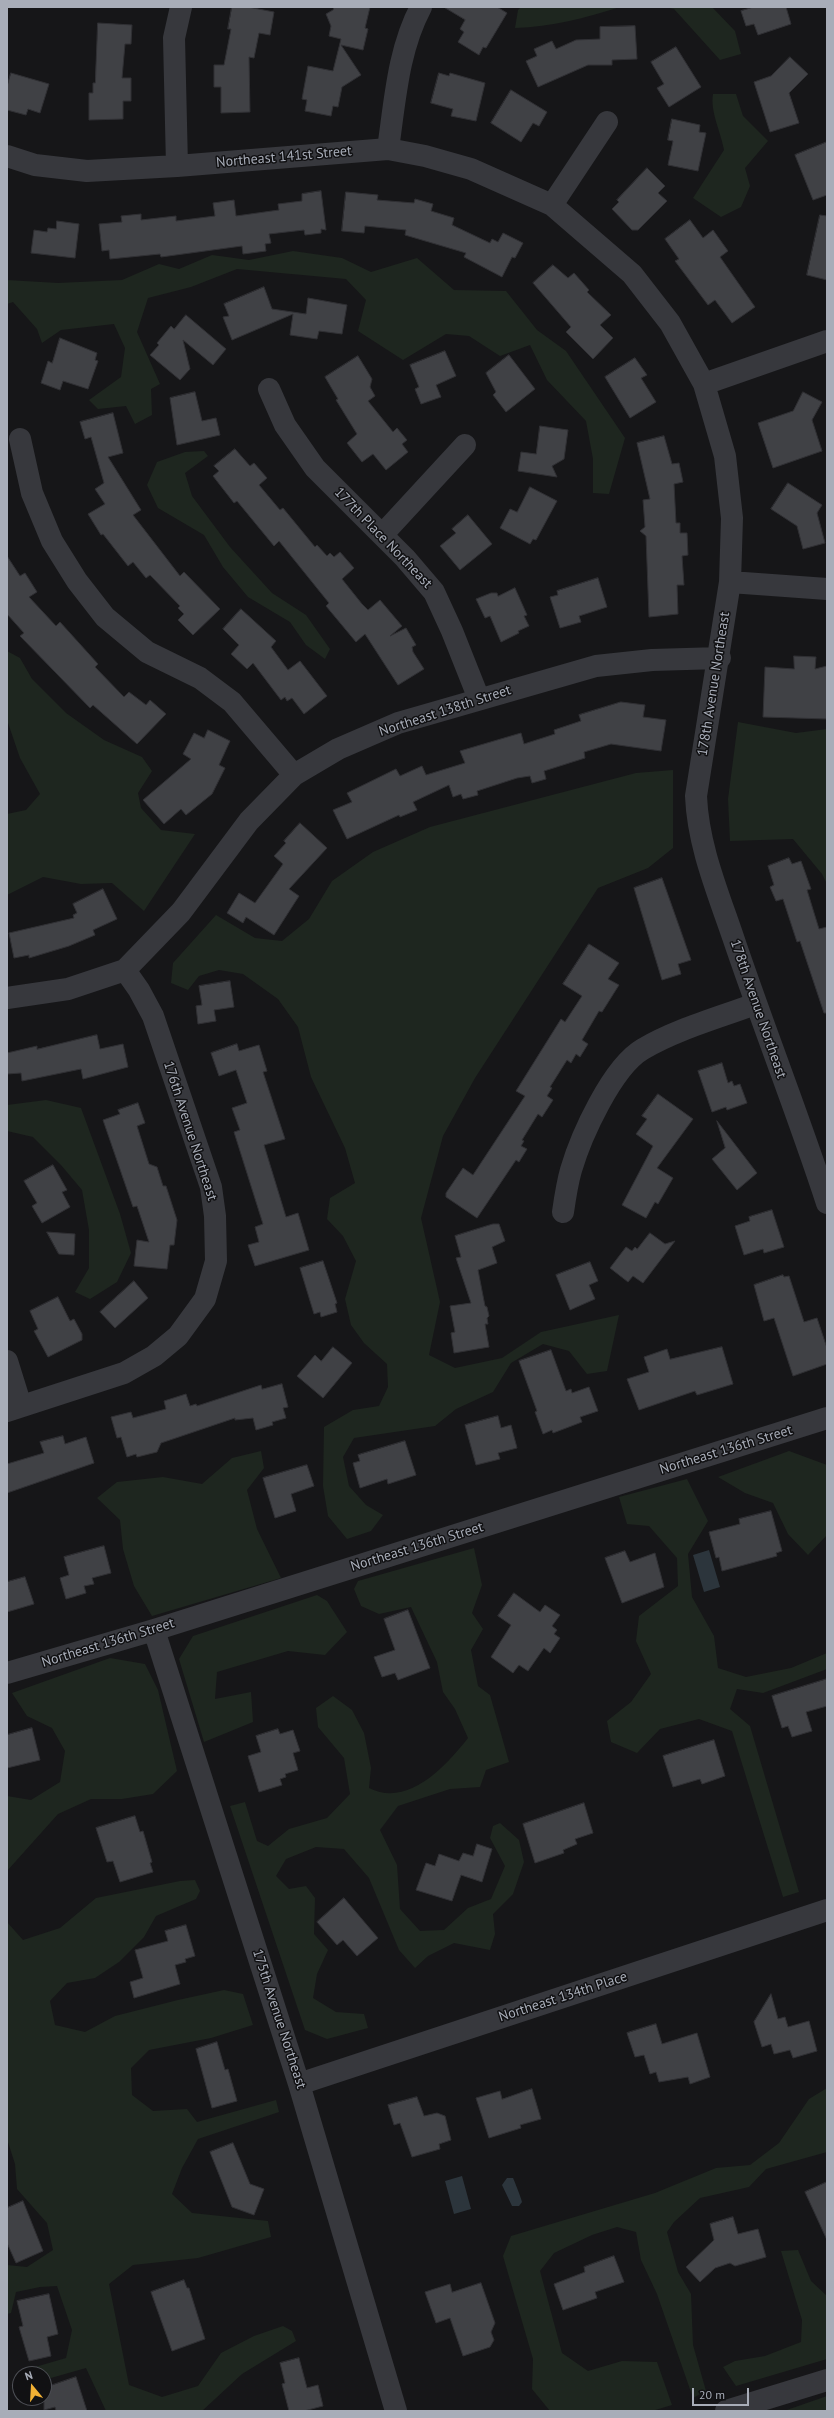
<!DOCTYPE html>
<html>
<head>
<meta charset="utf-8">
<style>
  body { margin:0 }
  #map { position:relative; width:834px; height:2418px; overflow:hidden; background:#161618; font-family:"PT Sans",sans-serif }
  canvas { display:block }
  .frame { position:absolute; inset:0; border:8px solid #a8adb8; pointer-events:none }
  .north { position:absolute; left:12px; top:2366px; width:40px; height:40px; box-sizing:border-box; background:#111113; border:1px solid #4d4f55; border-radius:50%; rotate:342deg; font-size:11px; font-weight:700; line-height:16px; text-align:center; color:#a8adb8 }
  .north::after { content:''; display:block; margin:auto; width:14px; height:18px; background:#f2b134; clip-path:polygon(50% 0,100% 100%,50% 72%,0 100%) }
  .scale { position:absolute; left:692px; top:2388px; width:57px; height:18px; box-sizing:border-box; border:2px solid #a8adb8; border-top:0; padding-left:5px; font-size:12px; line-height:14px; white-space:nowrap; color:#a8adb8; -webkit-text-stroke:3px #111113; paint-order:stroke }
</style>
</head>
<body>
<div id="map">
<canvas width="834" height="2418"></canvas>
<div class="frame"></div>
<div class="north">N</div>
<div class="scale">20 m</div>
</div>
<script>
const context = document.querySelector('canvas').getContext('2d');
context.lineJoin = 'round';
function paint(path, color) { context.fillStyle = color; context.fill(path, 'evenodd'); }
function strokePath(path, color, width, dash) { context.strokeStyle = color; context.lineWidth = width; context.lineCap = dash ? 'butt' : 'round'; context.setLineDash(dash || []); context.stroke(path); }
function drawText(font, color, halo, rows, align = 'center') {
  context.font = font + ' "PT Sans",sans-serif'; context.lineWidth = 3; context.setLineDash([]); context.textBaseline = 'middle'; context.strokeStyle = halo; context.fillStyle = color; for (const [text, x, y, turn = 0] of rows) {
    context.save(); context.translate(x, y); context.rotate((+turn || 0) * Math.PI / 180); context.textAlign = isNaN(turn) ? turn : align; if (halo) context.strokeText(text, 0, 0); context.fillText(text, 0, 0); context.restore();
  }
}
paint(new Path2D(`
  M521 7H620C585 18 552 27 515 28L518 10Z
  M665 7H712L735 31 741 54 720 60 674 9Z
  M713 94H736L743 116 768 141 745 168 750 186 741 207 721 217 693 198 724 150C721 132 710 112 713 94Z
  M293 251 342 258 371 272 417 258 454 290 506 291 537 330 566 351 625 438 609 494 593 493V459L586 421 547 380 530 345 500 356 469 336 446 334 403 360 358 331 366 300 346 279 237 269 191 287 148 298 137 332 160 384 151 389 152 415 135 424 126 406 98 409 89 400 121 377 125 348 114 324 61 330 42 343 37 329 13 302 7 304V280L58 283 122 280 159 264 179 269 212 255 249 260Z
  M204 451 208 456 185 473 192 496 230 547 272 593 306 615 330 649 325 659 306 645 290 622 248 597 223 567 204 535 158 508 147 485 157 462 185 452Z
  M7 651 20 658 32 679 66 713 104 740 142 757 152 771 138 793 141 808 161 830 195 834 144 911 112 883 81 884 43 877 7 895V814L26 810 40 794 20 758 7 720Z
  M738 722 796 733 827 729V884L822 874 793 839 730 841 728 799Z
  M673 770V848L648 868 598 888 475 1078 443 1136 421 1218 440 1302 429 1355 455 1368 502 1358 541 1332 619 1315 607 1371 587 1374 569 1351 543 1344 511 1363 493 1392 456 1409 435 1426 354 1438 343 1457 349 1486 366 1505 383 1515 371 1531 347 1539 328 1516 323 1486 324 1427 353 1410 379 1406 388 1387 387 1364 364 1343 351 1325 345 1299 356 1261 343 1236 327 1219 330 1198 355 1183 345 1148 311 1077 298 1027 278 999 243 974 219 970 199 976 188 990 171 983 173 963 216 915 255 938 282 941 309 919 332 881 373 852 430 827 636 773Z
  M46 1100 81 1108 120 1214 131 1253 117 1282 90 1299 75 1292 89 1268V1230L82 1190 61 1165 33 1137 7 1131V1105Z
  M261 1451 264 1468 247 1490 257 1529 281 1578 152 1616 134 1586 123 1549 120 1520 97 1498 117 1482 163 1477 202 1484 232 1458Z
  M789 1451 827 1465V1535L808 1555 788 1534 773 1503 745 1493 718 1477Z
  M687 1479 708 1521 688 1554 692 1597 714 1636 718 1668 746 1677 791 1668 827 1653V1669L763 1693 737 1689 730 1709 750 1726 799 1892 783 1897 732 1731 699 1719 660 1729 637 1753 611 1742 607 1721 631 1702 651 1674 636 1641 639 1616 678 1586 677 1558 649 1526 627 1524 619 1497Z
  M474 1548 482 1585 472 1613 483 1629 471 1650 478 1686 490 1695 509 1762 486 1770 480 1787 450 1789 398 1806 380 1830 397 1865 400 1909 420 1931 444 1930 468 1908 491 1899 505 1866 490 1838 493 1826 500 1823 519 1840 524 1862 513 1894 493 1914 495 1934 490 1950 454 1943 428 1956 415 1968 399 1950 369 1878 344 1849 316 1847 286 1859 276 1876 289 1889 306 1886 315 1898 314 1934 328 1950 317 1974 313 1998 336 2012 364 2014 368 2028 327 2039 305 2030 230 1806 245 1802 257 1841 268 1846 289 1829 327 1818 350 1794 344 1758 318 1727 316 1708 333 1696 352 1710 364 1733 371 1768 369 1788C408 1808 446 1766 468 1738L455 1709 443 1692 437 1662 411 1607 379 1614 361 1606 354 1589 358 1581Z
  M317 1595 327 1601 347 1632 325 1655 288 1651 217 1672 215 1699 251 1692 253 1722 204 1742 179 1659 193 1636Z
  M110 1658 145 1664 158 1690 177 1771 153 1794 122 1799H91L58 1814 7 1871V1796L31 1800 60 1782 65 1751 52 1728 27 1716 12 1693Z
  M195 1880 200 1891 196 1899 156 1916 144 1937 119 1962 95 1978 67 1983 50 2001 55 2025 85 2032 115 2016 178 2000 224 1990 243 1994 253 2025 211 2038 149 2050 131 2068 132 2095 153 2111 187 2109 197 2122 276 2100 279 2112 198 2139 182 2168 172 2194 192 2213 268 2221 271 2237 198 2258 133 2265 109 2284 129 2385 162 2397 198 2386 221 2353 254 2336 283 2326 292 2331 296 2341 242 2374 202 2411H106L86 2368 44 2380V2374H20V2376L18 2372 66 2358 72 2330 57 2286 40 2287 16 2292 11 2313 7 2314V2265L27 2267 53 2250 47 2223 17 2189 15 2164 7 2139V1922L23 1940 60 1928 96 1898 180 1881Z
  M827 2088V2152L766 2169 749 2187 700 2198 674 2222 667 2232 678 2272 691 2294 693 2345 706 2391 693 2398 657 2294 641 2260 636 2232 617 2227 592 2235 554 2253 540 2271 562 2353 588 2371 622 2361 657 2362 672 2405 652 2411H550L532 2389 533 2359 503 2256 511 2236 655 2193 716 2168 750 2165 779 2143 809 2099Z
  M798 2250 811 2281 827 2296V2359L736 2386 723 2367 735 2361 765 2356 801 2342 802 2320 781 2251Z
  M827 2396V2411H784Z`), '#1e261f');
paint(new Path2D(`
  M709 1550 720 1587 704 1592 693 1555Z
  M462 2176 471 2209 454 2214 445 2181Z
  M507 2178H513C514 2180 522 2200 522 2202L519 2206H512L502 2185Z`), '#2c353c');
const building = new Path2D(`
  M232 7H248L274 12 270 35 259 33 254 58 249 57 250 112 221 113V87H214V65H224L231 29H228Z
  M334 7H370L365 28 368 29 363 50 341 45 361 75 342 87 338 107 333 106 331 116 305 111 307 100 302 99 308 66 333 71 341 39 329 36 331 26 326 14 333 10Z
  M444 7H497L507 13 486 48 483 47 479 55 458 42 464 32 460 29 465 20Z
  M754 7H786L791 24 758 35 754 24 746 26 741 11Z
  M98 23 132 25 131 44H125L122 78H131V101H123V119L89 120V93H93V83H95Z
  M635 26 637 59 612 60V65H588L538 87 526 61 537 56 534 49 552 41 556 49 576 40 600 39V27Z
  M676 47 701 87 669 107 657 88 664 84 651 62Z
  M790 57 808 74 789 93 799 123 770 132 754 82 771 76Z
  M11 73 49 84 40 113 28 109 26 115 7 110V87Z
  M439 73 449 76 450 73 485 83 476 121 451 116 453 109 431 103Z
  M511 90 547 112 539 126 533 123 521 142 491 123Z
  M672 119 700 125 699 132 706 133 698 171 668 165 673 141 668 140Z
  M827 142V195L813 200 795 155Z
  M647 168 665 186 658 193 667 201 638 230H632L612 209 619 202 617 200Z
  M321 191 326 230 321 229V233L305 235 304 230 269 234 271 243 265 244 266 251 243 254 242 246 161 257 160 254 110 259 109 250 102 251 99 224 122 222 121 216 141 214V220L176 216V221L215 216 213 203 234 200 236 216 279 210 278 204 302 201V194Z
  M346 192 378 195 377 200 414 203 415 199 433 204 431 211 454 218 452 225 490 243 492 239 498 242 503 233 523 243 515 258 512 257 502 277 464 257 466 253 405 235 406 230 365 226 364 233 342 231Z
  M820 215 827 216V280L807 275Z
  M690 220 703 238 713 230 728 251 720 257 755 307 732 323 715 300 708 305 675 261 679 259 665 239Z
  M57 221 79 224 75 258 31 253 34 230 47 232 48 228 56 229Z
  M553 265 568 278 574 273 589 290 587 292 611 315 600 325 613 338 593 359 566 332 571 327 533 283Z
  M264 287 272 309 306 314 308 298 347 305 342 334 319 331 317 339 290 335 293 314 232 340 223 317 229 316 224 304Z
  M186 315 226 349 213 365 183 340 190 369 180 380 150 355 159 345 157 343 171 326 174 329Z
  M60 338 97 353 95 360 98 361 88 389 63 381 60 390 41 383 48 361 52 363Z
  M445 351 456 376 436 385 441 397 421 404 415 389 419 387 410 365Z
  M509 355 535 389 506 412 493 395 496 392 486 373Z
  M358 356 372 379 370 387 375 396 368 401 393 432 397 428 407 440 402 444 408 452 386 470 373 454 362 462 347 443 357 434 336 400 338 399 325 377Z
  M635 358 647 375 641 378 656 402 630 418 605 377Z
  M195 392 202 421 216 418 220 435 177 445 170 398Z
  M803 392 822 402 812 420 822 451 773 468 758 423 793 411Z
  M113 413 123 453 108 457 141 510 133 515 180 576 184 572 220 609 193 635 178 620 184 614 178 608 180 606 150 575 146 578 133 562 128 566 103 534 101 535 88 514 105 504 95 489 104 483 91 437 85 439 80 422Z
  M540 426 568 430 564 459 552 466 557 477 518 471 521 452 536 454Z
  M664 436 672 464 679 463 683 482 674 484 676 523H680V533H687L688 555 682 556 684 585H677L678 614 649 617 646 536 640 531 645 527 643 500 650 499 637 443Z
  M235 449 250 466 254 463 267 478 259 485 280 510 283 508 315 547 317 545 327 556 330 553 334 557 340 552 354 568 342 579 362 604 368 610 380 600 402 626 390 636 406 628 416 645 412 647 413 652 424 669 398 685 365 634 356 642 326 606 329 603 279 541 274 546 237 501 234 503 213 476 219 471 214 466Z
  M788 483 822 505 817 513 825 543 803 549 797 526 771 509Z
  M530 487 557 501 536 540 533 539 530 544 500 528 510 509 517 512Z
  M468 515 492 544 460 570 440 546 456 533 452 529Z
  M7 556 20 576 25 573 37 592 29 597 56 626 60 622 98 664 95 667 124 697 129 692 146 705 150 700 166 714 137 744 93 705 90 708 20 636 24 633 7 614Z
  M598 578 607 607 579 616 581 622 560 628 550 597 558 595 557 591Z
  M515 588 527 615 524 616 529 626 518 631 519 633 501 642 490 616 485 618 476 599 491 593H497L498 596Z
  M241 609 276 641 271 647 288 670 300 661 327 696 304 714 292 698 287 701 285 697 281 700 253 663 247 669 231 654 239 645 223 629Z
  M794 656 816 657 815 669 827 666V719L763 717 765 667 794 669Z
  M621 702 645 705 643 717 666 720 661 751 611 744 584 752 585 758 544 771 546 779 532 783 530 776 517 778 477 791 478 795 463 799 461 794 453 797 449 785 413 802 417 810 400 817 399 815 347 839 333 810 352 802 347 793 396 769 400 776 422 766 426 775 465 763 460 751 521 733 524 744 555 734 554 730 581 721 579 715Z
  M208 730 230 741 219 765 225 768 212 794 186 815 181 809 164 824 143 800 191 759 183 754 194 733 204 738Z
  M300 823 327 848 289 889 299 896 274 935 246 917 243 923 227 913 239 893 255 903 283 864 274 856 286 843 284 841Z
  M789 858 792 864 801 861 811 889 807 890 819 929 827 927V1013H824L800 941 797 942 783 899 776 901 770 887 774 885 768 866Z
  M662 878 691 960 678 964 681 974 662 980 634 888Z
  M103 889 117 919 93 930 95 935 69 946 29 958V955L14 958 9 933 74 918 73 915 77 913 73 904Z
  M589 944 619 963 608 979 619 985 602 1012 599 1011 582 1040 588 1044 580 1057 576 1054 571 1063 567 1060 550 1087 552 1088 547 1096 553 1100 542 1117 538 1114 522 1140 524 1141 521 1146 527 1149 519 1162 516 1160 477 1218 446 1197V1193L463 1168 473 1175 525 1096 516 1091 561 1019 565 1022 582 996 563 984Z
  M230 981 234 1007 214 1010 216 1021 198 1024 196 1006 202 1005 199 986Z
  M97 1035 100 1049 123 1044 128 1067 83 1079 81 1069 22 1081 21 1073 7 1074V1053L37 1046V1049Z
  M237 1044 239 1051 259 1045 267 1071 263 1072 285 1139 264 1145 286 1217 298 1213 309 1250 255 1266 248 1245 259 1242 255 1227 263 1224 234 1132 240 1130 232 1108 247 1103 236 1070 219 1076 211 1053Z
  M722 1063 728 1083 732 1081 734 1086 740 1084 747 1103 727 1110 726 1107 712 1112 698 1071Z
  M658 1094 693 1119 657 1168 673 1178 658 1204 655 1202 646 1218 622 1205 653 1146 636 1134 647 1119 642 1116Z
  M138 1103 145 1123 137 1126 149 1164 157 1167 163 1186H166L177 1220 174 1245H170L167 1269 134 1266 137 1240 149 1242 137 1206 133 1207 103 1120 120 1114 118 1110Z
  M717 1121 757 1173 737 1190 712 1159 725 1148Z
  M53 1165 67 1190 62 1192 70 1207 42 1223 32 1206 37 1203 24 1181Z
  M772 1210 784 1247 764 1253 763 1249 744 1255 735 1226 750 1221 749 1217Z
  M493 1224H499L505 1241 492 1247 497 1263 478 1270 485 1306 487 1307 489 1316 487 1318 488 1324H485L489 1347 454 1353 451 1333 455 1332 450 1306 471 1303 456 1258 461 1257 455 1236Z
  M47 1232 75 1234 74 1255 59 1254Z
  M650 1233 665 1244 675 1241 643 1283 633 1276 628 1282 610 1268 626 1247 632 1251 635 1247 637 1249Z
  M323 1261 337 1303 335 1304 337 1312 321 1317 320 1312 314 1314 300 1268Z
  M590 1262 598 1281 589 1285 595 1299 570 1310 556 1275Z
  M783 1275 784 1277 789 1276 804 1322 817 1318 827 1348V1364L793 1376 774 1318 764 1321 754 1285Z
  M134 1281 148 1298 115 1328 100 1312Z
  M58 1297 70 1321 74 1319 82 1334V1340L48 1357 34 1331 38 1329 30 1311Z
  M333 1347 352 1363 323 1398 297 1376 315 1355 321 1361Z
  M722 1347 733 1384 697 1395 695 1391 639 1410 627 1379 649 1372 644 1357 667 1349 670 1359Z
  M551 1350 566 1391 571 1389 572 1393 589 1387 598 1411 580 1417 582 1422 553 1433 552 1430 543 1434 535 1412 537 1411 519 1361Z
  M282 1384 288 1407 283 1408 286 1418 272 1422 273 1425 256 1430 253 1418 235 1420V1418L161 1443 157 1452 137 1457 136 1454 127 1457 121 1437 117 1438 111 1417 131 1412 133 1418 166 1409 164 1401 186 1394 190 1406 196 1404 197 1406 261 1385 262 1389Z
  M498 1416 501 1428 511 1425 517 1448 498 1453 500 1459 476 1465 465 1425Z
  M63 1436 65 1444 86 1437 94 1463 7 1493V1464L44 1453 40 1442Z
  M405 1441 416 1475 388 1484 387 1479 360 1488 353 1463 360 1461 358 1455Z
  M307 1465 314 1486 291 1494 296 1511 275 1518 263 1478Z
  M771 1511 782 1551 776 1553 777 1556 722 1571 719 1557 716 1558 709 1532 740 1524 739 1519Z
  M104 1546 111 1573 92 1578 94 1584 84 1586 86 1593 66 1599 60 1578 69 1575 64 1557Z
  M625 1551 630 1562 655 1553 664 1587 622 1603 605 1558Z
  M25 1577 34 1604 7 1612V1582Z
  M514 1593 540 1612 545 1605 560 1615 552 1626 557 1630 554 1634 560 1638 550 1653 544 1648 528 1671 519 1665 513 1673 491 1657 511 1625 498 1616Z
  M408 1610 430 1668 398 1680 395 1673 382 1677 374 1657 395 1650 384 1619Z
  M827 1679V1706L806 1712 812 1731 792 1737 788 1726 782 1728 772 1696Z
  M32 1728 40 1760 7 1768V1735Z
  M278 1729 280 1734 293 1730 300 1751 293 1753 298 1770 285 1774 286 1777 280 1779 282 1785 259 1792 248 1756 261 1752 256 1736Z
  M714 1740 725 1776 702 1784 700 1779 673 1787 663 1756Z
  M584 1803 593 1833 575 1839 577 1844 563 1850 564 1853 535 1863 523 1824Z
  M135 1816 140 1832 143 1831 152 1862 150 1863 153 1872 120 1882 113 1861 107 1862 96 1828Z
  M477 1844 492 1849 482 1882 461 1875 452 1901 416 1890 426 1863 435 1866 439 1854 459 1861 463 1853 473 1856Z
  M344 1898 378 1938 357 1956 343 1940 337 1945 317 1922Z
  M186 1925 195 1956 185 1959 186 1962 175 1965 180 1984 134 1998 130 1982 143 1978 135 1950 168 1941 165 1931Z
  M771 1994 778 2019 785 2017 788 2027 809 2021 817 2051 793 2058 790 2050 774 2054 771 2044 762 2047 754 2022Z
  M656 2024 662 2044 697 2033 710 2077 690 2084 688 2077 659 2082 656 2072 650 2074 644 2055 635 2057 627 2033Z
  M217 2042 225 2070 228 2069 237 2101 212 2108 196 2049Z
  M532 2089 541 2119 520 2125 521 2128 489 2138 476 2098 500 2091 502 2099Z
  M417 2097 424 2116 437 2113 445 2116 451 2140 439 2144 440 2149 412 2157 400 2123 394 2125 388 2105Z
  M233 2143 250 2184 264 2189 254 2215 232 2207 210 2152Z
  M827 2182V2240L805 2192Z
  M23 2201 43 2251 16 2263 7 2243V2208Z
  M733 2217 738 2234 758 2229 766 2257 735 2266 730 2263 715 2268 700 2282 686 2267 714 2240 710 2224Z
  M614 2256 624 2282 595 2292 597 2298 563 2310 554 2284 585 2272 584 2267Z
  M184 2280 187 2288H189L205 2339 172 2351 151 2292Z
  M481 2283 495 2323 491 2332 494 2340 490 2347 463 2356 450 2318 436 2323 425 2292 450 2284 452 2292Z
  M49 2294 58 2334 47 2337 51 2356 29 2361 19 2327 23 2326 17 2301Z
  M299 2358 307 2388 318 2385 323 2406 304 2411H289L282 2384 285 2383 280 2363Z
  M76 2377 87 2411H56L55 2407 44 2410V2388Z`);
paint(building, '#404145');
strokePath(building, '#303034', 1);
strokePath(new Path2D(`
  M388 149C395 101 398 50 421 7
  M7 156 35 165 87 171 177 166 388 149 425 156 471 169 552 205 632 274 670 323 704 384 725 456 732 518 730 582 696 796C698 845 717 890 733 937 763 1026 798 1114 827 1203
  M177 166 174 38 181 7
  M552 205 607 122
  M704 384 827 341
  M269 389 285 425 315 468 405 558 434 592 452 631 479 699
  M20 439 32 493 52 541 77 581 105 617 147 652 200 678 232 702 294 775
  M382 535 465 445
  M730 582 827 589
  M7 998 68 989 125 970 181 912 249 821 294 775 338 749 398 723 596 666 652 660 720 658
  M563 1212C565 1198 567 1184 571 1170 581 1136 612 1067 643 1049 677 1029 718 1018 755 1004
  M7 1361 21 1406
  M7 1411 124 1373 154 1356 178 1336 205 1299 216 1261 215 1216 211 1187 153 1016 139 990 125 970
  M154 1630 299 2084 396 2411
  M7 1673 154 1630 827 1418
  M299 2084 827 1910
  M726 2411 827 2380`), '#37383d', 22);
drawText('14px', '#a8adb8', '#111113', [
  ["Northeast 141st Street",284,157,-5],
  ["177th Place Northeast",383,538,46],
  ["178th Avenue Northeast",714,684,-81],
  ["Northeast 138th Street",445,711,-18],
  ["178th Avenue Northeast",758,1009,71],
  ["176th Avenue Northeast",190,1131,72],
  ["Northeast 136th Street",726,1450,-17],
  ["Northeast 136th Street",417,1547,-17],
  ["Northeast 136th Street",108,1643,-17],
  ["Northeast 134th Place",563,1997,-18],
  ["175th Avenue Northeast",279,2019,72]
]);
</script>
</body>
</html>
